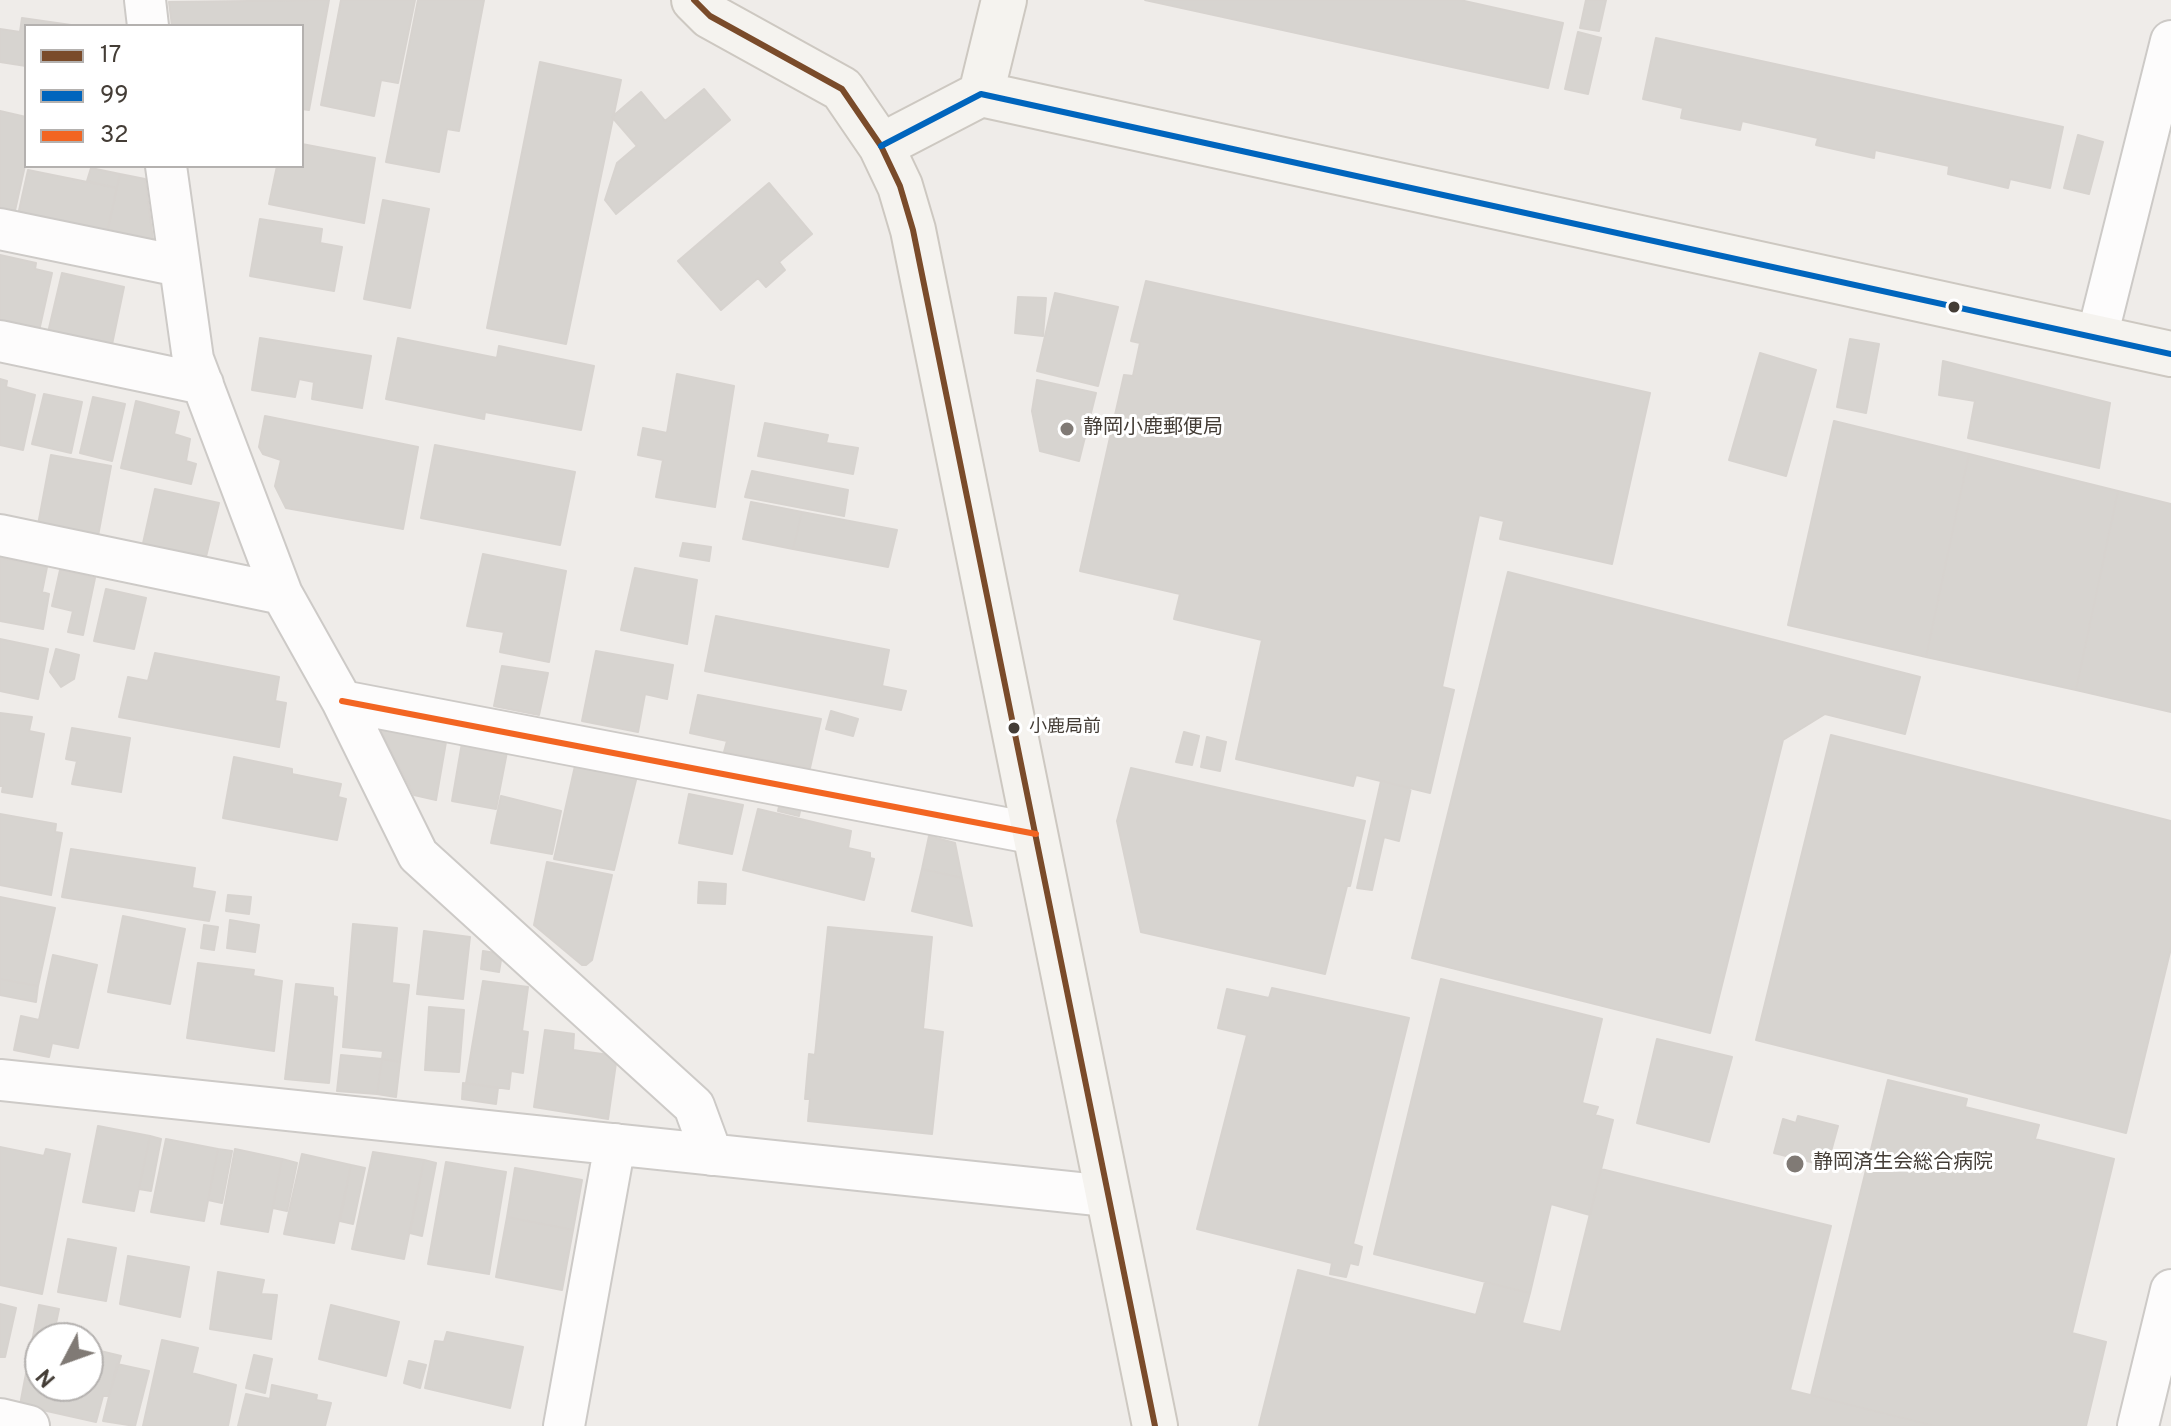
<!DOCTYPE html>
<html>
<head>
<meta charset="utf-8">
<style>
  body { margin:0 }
  #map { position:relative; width:2171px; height:1426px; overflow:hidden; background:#efece9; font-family:Overpass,sans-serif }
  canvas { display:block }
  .legend { position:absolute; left:24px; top:24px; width:280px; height:144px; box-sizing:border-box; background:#fff; border:2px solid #b4b1af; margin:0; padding:10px 14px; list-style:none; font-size:24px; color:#443d36 }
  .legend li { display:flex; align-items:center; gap:16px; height:40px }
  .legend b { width:40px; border:2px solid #b4b1af }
  .north { position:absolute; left:24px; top:1322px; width:80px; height:80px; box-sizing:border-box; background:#fff; border:2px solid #b4b1af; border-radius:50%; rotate:229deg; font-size:22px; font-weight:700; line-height:32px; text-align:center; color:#443d36 }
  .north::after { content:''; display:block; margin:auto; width:28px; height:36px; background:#807a75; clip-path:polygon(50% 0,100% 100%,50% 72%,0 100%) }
</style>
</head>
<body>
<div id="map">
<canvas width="2171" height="1426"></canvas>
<ul class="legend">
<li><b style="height:10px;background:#7a4b2a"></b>17</li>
<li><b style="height:10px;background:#0065bd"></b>99</li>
<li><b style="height:10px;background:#f26522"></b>32</li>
</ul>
<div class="north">N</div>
</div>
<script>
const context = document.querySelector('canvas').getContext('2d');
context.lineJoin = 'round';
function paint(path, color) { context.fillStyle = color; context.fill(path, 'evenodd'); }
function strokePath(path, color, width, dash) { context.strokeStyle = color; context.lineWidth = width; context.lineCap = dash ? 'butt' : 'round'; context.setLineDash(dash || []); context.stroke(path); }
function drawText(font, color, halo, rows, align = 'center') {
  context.font = font + ' Overpass,"Noto Sans JP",sans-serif'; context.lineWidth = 6; context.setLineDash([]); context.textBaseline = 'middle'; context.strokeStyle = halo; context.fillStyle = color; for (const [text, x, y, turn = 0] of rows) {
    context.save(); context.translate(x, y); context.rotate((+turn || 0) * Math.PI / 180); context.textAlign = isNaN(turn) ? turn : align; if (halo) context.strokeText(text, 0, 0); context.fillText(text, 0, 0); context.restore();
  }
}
const building = new Path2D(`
  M329 0 309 110 302 109V26H172L169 2Z
  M341 0H415L398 83 381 80 374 116 321 105Z
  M418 0H484L459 131 447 129 439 172 386 162Z
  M1145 0H1460L1563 23 1548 88Z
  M1586 0H1606L1599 31 1580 28Z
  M22 18 78 26H26V66L0 62V29L20 32Z
  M1578 32 1601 38 1588 94 1565 89Z
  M1656 38 2063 127 2050 188 2010 179 2008 188 1948 174 1949 166 1875 150 1874 158 1816 145 1818 138 1742 121 1740 130 1681 118 1683 108 1643 99Z
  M540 62 621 80 566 344 487 328Z
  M704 89 730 120 616 214 605 200 617 163 637 146 612 117 641 92 665 121Z
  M0 111 26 117V161L14 215 0 212Z
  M2078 135 2103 142 2089 194 2064 188Z
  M302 144 375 158 364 223 269 204 277 166H302Z
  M91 168 120 174 117 188 87 181Z
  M28 170 117 188 107 233 18 215Z
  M120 174 145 179 154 247 106 236Z
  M769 183 812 234 779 262 785 270 766 287 758 278 721 310 678 261Z
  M383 200 429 209 410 308 364 299Z
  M260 219 322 229 320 243 342 247 334 291 250 276Z
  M0 255 36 263 35 269 52 273 39 331 0 322Z
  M62 273 124 287 110 354 46 341Z
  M1146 281 1650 393 1612 564 1500 539 1504 521 1479 515 1442 687 1454 690 1430 793 1356 775 1353 786 1236 759 1262 640 1174 619 1180 594 1080 571 1124 375 1133 376 1140 343 1131 341Z
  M1055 293 1118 307 1098 386 1037 371Z
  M1018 297 1046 298 1043 336 1015 333Z
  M260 338 371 356 362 408 312 399 314 382 299 379 295 397 252 390Z
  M398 338 497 358 499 346 594 366 581 430 485 412 484 419 386 399Z
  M1850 339 1879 344 1866 413 1837 407Z
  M1760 353 1816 370 1786 476 1729 460Z
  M1943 361 2110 403 2099 468 1968 438 1975 401 1939 395Z
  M677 374 734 386 715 507 656 497 663 460 638 455 643 428 667 433Z
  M0 379 7 381 6 387 35 395 23 450 0 445Z
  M1037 380 1096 393 1079 461 1040 451 1032 411Z
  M44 394 82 402 71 453 32 444Z
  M93 397 125 404 112 461 80 453Z
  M136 401 179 412 174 434 190 439 186 461 196 464 191 484 121 468Z
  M265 416 418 447 403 529 286 508 275 486 281 460 263 454 259 447Z
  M1834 421 1969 454 1926 657 1788 625Z
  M765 423 828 435 826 443 858 448 853 474 758 456Z
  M435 445 575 472 560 545 421 518Z
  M1969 454 2118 491 2076 690 1926 657Z
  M51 455 111 466 98 536 38 525Z
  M752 471 848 490 844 516 745 497Z
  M155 489 219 503 205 561 142 548Z
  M2118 491 2171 504V712L2076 690Z
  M751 502 802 512 793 549 743 539Z
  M802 512 897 530 888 567 793 549Z
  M683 543 711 547 709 561 680 556Z
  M483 554 566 571 549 662 500 652 504 632 467 626Z
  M0 558 47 567 42 592 49 594 43 629 0 621Z
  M635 568 697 580 687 644 621 630Z
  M60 570 95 578 83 635 68 632 73 611 52 606Z
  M1508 572 1920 677 1905 734 1825 714 1783 740 1710 1033 1412 958Z
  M106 589 146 598 134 649 94 641Z
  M716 616 889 650 882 686 906 691 901 710 705 671Z
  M0 639 48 649 38 699 0 691Z
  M56 649 79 655 74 679 61 687 50 672Z
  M596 651 673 665 667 699 645 694 638 732 582 721Z
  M155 653 279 677 275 701 286 703 279 747 119 717 128 677 148 681Z
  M502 666 548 673 539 715 494 706Z
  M698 695 821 719 810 768 724 752 727 741 690 733Z
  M831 711 858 719 853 736 826 729Z
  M0 713 32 717 29 731 44 734 32 797 2 792 3 786H0Z
  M379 727 446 742 436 800 414 795Z
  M72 728 130 738 121 792 72 784 77 761 66 759Z
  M1184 732 1199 736 1192 765 1176 762Z
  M1831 735 2171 821V948L2126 1133 1756 1040Z
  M1207 737 1226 742 1220 771 1201 767Z
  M462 743 507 752 496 809 452 801Z
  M234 757 292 769V774L341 784 338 797 346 799 337 840 223 818Z
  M575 766 637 776 614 870 554 859Z
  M1131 768 1365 821 1350 886H1347L1325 974 1141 932 1117 821Z
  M1381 781 1411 788 1399 841 1384 837 1372 890 1357 888Z
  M689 794 743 805 732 854 679 843Z
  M501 796 561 811 552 854 491 843Z
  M780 802 801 806 799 816 778 811Z
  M758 809 851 831 848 848 870 853V858L874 859 864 900 743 870Z
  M0 814 56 824 55 832 62 833 51 895 0 885Z
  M929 836 955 843 962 878 922 869Z
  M71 849 195 868 192 888 215 892 209 921 62 897Z
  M547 862 612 875 592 960 586 965H582L534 925Z
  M922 869 962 878 972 926 912 911Z
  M699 882 726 884 725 904 698 903Z
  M228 895 251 897 249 914 226 911Z
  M0 897 55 908 38 986 0 979Z
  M123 916 185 929 170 1004 108 992Z
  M230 920 259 925 255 952 227 948Z
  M353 924 397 928 392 983 409 985 400 1062 382 1059 383 1051 343 1047Z
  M204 925 218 927 214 950 201 948Z
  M828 927 932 937 923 1029 943 1032 932 1134 808 1121 810 1099H805L809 1054 815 1055Z
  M424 931 470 937 463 999 417 994Z
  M483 951 502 954 499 972 481 969Z
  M53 955 97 965 78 1048 52 1043 49 1057 14 1050 21 1016 39 1020Z
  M198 963 254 970 253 976 282 981 274 1051 187 1038Z
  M0 979 38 986 36 1002 0 995Z
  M1441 979 1602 1019 1582 1103 1598 1107 1595 1115 1613 1120 1590 1215 1551 1204 1530 1293 1374 1254Z
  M483 981 528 987 522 1031 528 1032 523 1073 511 1071 509 1089 466 1083Z
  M296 984 333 988V996L337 997 329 1083 285 1079Z
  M1272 988 1409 1018 1353 1244 1362 1247 1358 1265 1350 1263 1346 1277 1330 1274 1332 1263 1197 1229 1247 1035 1218 1028 1227 989 1269 998Z
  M429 1007 464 1010 459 1072 425 1070Z
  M545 1030 574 1034 573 1050 617 1056 608 1119 534 1107Z
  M1657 1039 1732 1057 1709 1142 1637 1123Z
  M341 1055 382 1059 377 1094 337 1091Z
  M382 1059 400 1062 396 1097 377 1094Z
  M1888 1080 1967 1099 1965 1107 2039 1125 2035 1139 2114 1159 2072 1333 2106 1342 2086 1426H1935L1811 1395Z
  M463 1083 498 1088 496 1104 462 1099Z
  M1798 1116 1838 1126 1827 1166 1774 1153 1783 1119 1796 1123Z
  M98 1126 150 1136 134 1211 83 1202Z
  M150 1136 161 1139 151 1191 139 1189Z
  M166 1139 218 1149 204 1221 151 1212Z
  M0 1147 44 1156 46 1149 70 1154 42 1294 0 1285Z
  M218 1149 232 1151 222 1203 208 1200Z
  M235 1149 282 1159 268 1232 221 1224Z
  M373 1152 424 1160 404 1259 352 1249Z
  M302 1154 351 1165 334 1243 284 1234Z
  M282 1159 297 1163 287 1211 273 1208Z
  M424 1160 436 1163 422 1236 410 1233Z
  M446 1162 506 1172 489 1274 428 1264Z
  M351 1165 365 1168 353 1224 340 1221Z
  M515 1168 582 1180 573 1230 507 1217Z
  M1601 1169 1831 1226 1790 1390 1935 1426H1259L1298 1270 1476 1315 1485 1282 1530 1293 1522 1323 1561 1332Z
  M507 1217 573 1230 562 1290 496 1277Z
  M68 1239 116 1248 106 1301 58 1292Z
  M128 1256 189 1267 180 1317 120 1304Z
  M218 1272 264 1280 261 1294 277 1295 271 1339 210 1329Z
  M0 1304 16 1308 5 1357H0Z
  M39 1305 59 1309 53 1338H40V1386H88V1348L121 1356 109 1396H103L96 1422 20 1405Z
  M331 1305 399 1322 386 1376 319 1359Z
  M447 1332 523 1347 510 1408 425 1388 435 1341 444 1342Z
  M162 1340 198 1348 192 1373 236 1385 228 1426H143Z
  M254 1355 272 1359 265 1393 246 1388Z
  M409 1361 426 1365 420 1388 404 1383Z
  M117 1364 149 1371 135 1426 103 1421Z
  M272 1385 317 1395 316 1400 331 1403 325 1426H238L246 1394 270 1399Z`);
paint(building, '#d7d4d0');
strokePath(building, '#d7d3cf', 2);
const street = new Path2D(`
  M145 0 148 26
  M166 166 193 359 282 594 342 701 418 855 694 1106 712 1155
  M0 229 179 266
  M2097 337 2171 41
  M0 341 203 384
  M0 535 282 594
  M342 701 1036 834
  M0 1080 1107 1196
  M0 1419 29 1426
  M564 1426 615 1144
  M2138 1426 2171 1290`);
const secondary = new Path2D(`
  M694 0 710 16 842 89 881 146 900 186 913 230 1155 1426
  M981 94 1004 0
  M881 146 981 94 2171 354`);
strokePath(street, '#cdcac7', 44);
strokePath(secondary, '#cdc8c1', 48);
strokePath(street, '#fdfcfc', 40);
strokePath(secondary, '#f5f3ef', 44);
strokePath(new Path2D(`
  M694 0 710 16 842 89 881 146 900 186 913 230 1155 1426`), '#7a4b2a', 6);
strokePath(new Path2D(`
  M881 146 981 94 2171 354`), '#0065bd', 6);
strokePath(new Path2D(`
  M342 701 1036 834`), '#f26522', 6);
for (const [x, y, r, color] of [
  [1954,307,7,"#443d36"],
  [1067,429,8,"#807a75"],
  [1014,728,7,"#443d36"],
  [1795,1164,10,"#807a75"]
]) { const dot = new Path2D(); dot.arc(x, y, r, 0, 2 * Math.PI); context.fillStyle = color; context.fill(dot); strokePath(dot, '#fff', 3); }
drawText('18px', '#443d36', '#fff', [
  ["小鹿局前",1029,728]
], 'left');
drawText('20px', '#443d36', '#fff', [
  ["静岡小鹿郵便局",1083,429],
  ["静岡済生会総合病院",1813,1164]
], 'left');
</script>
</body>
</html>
